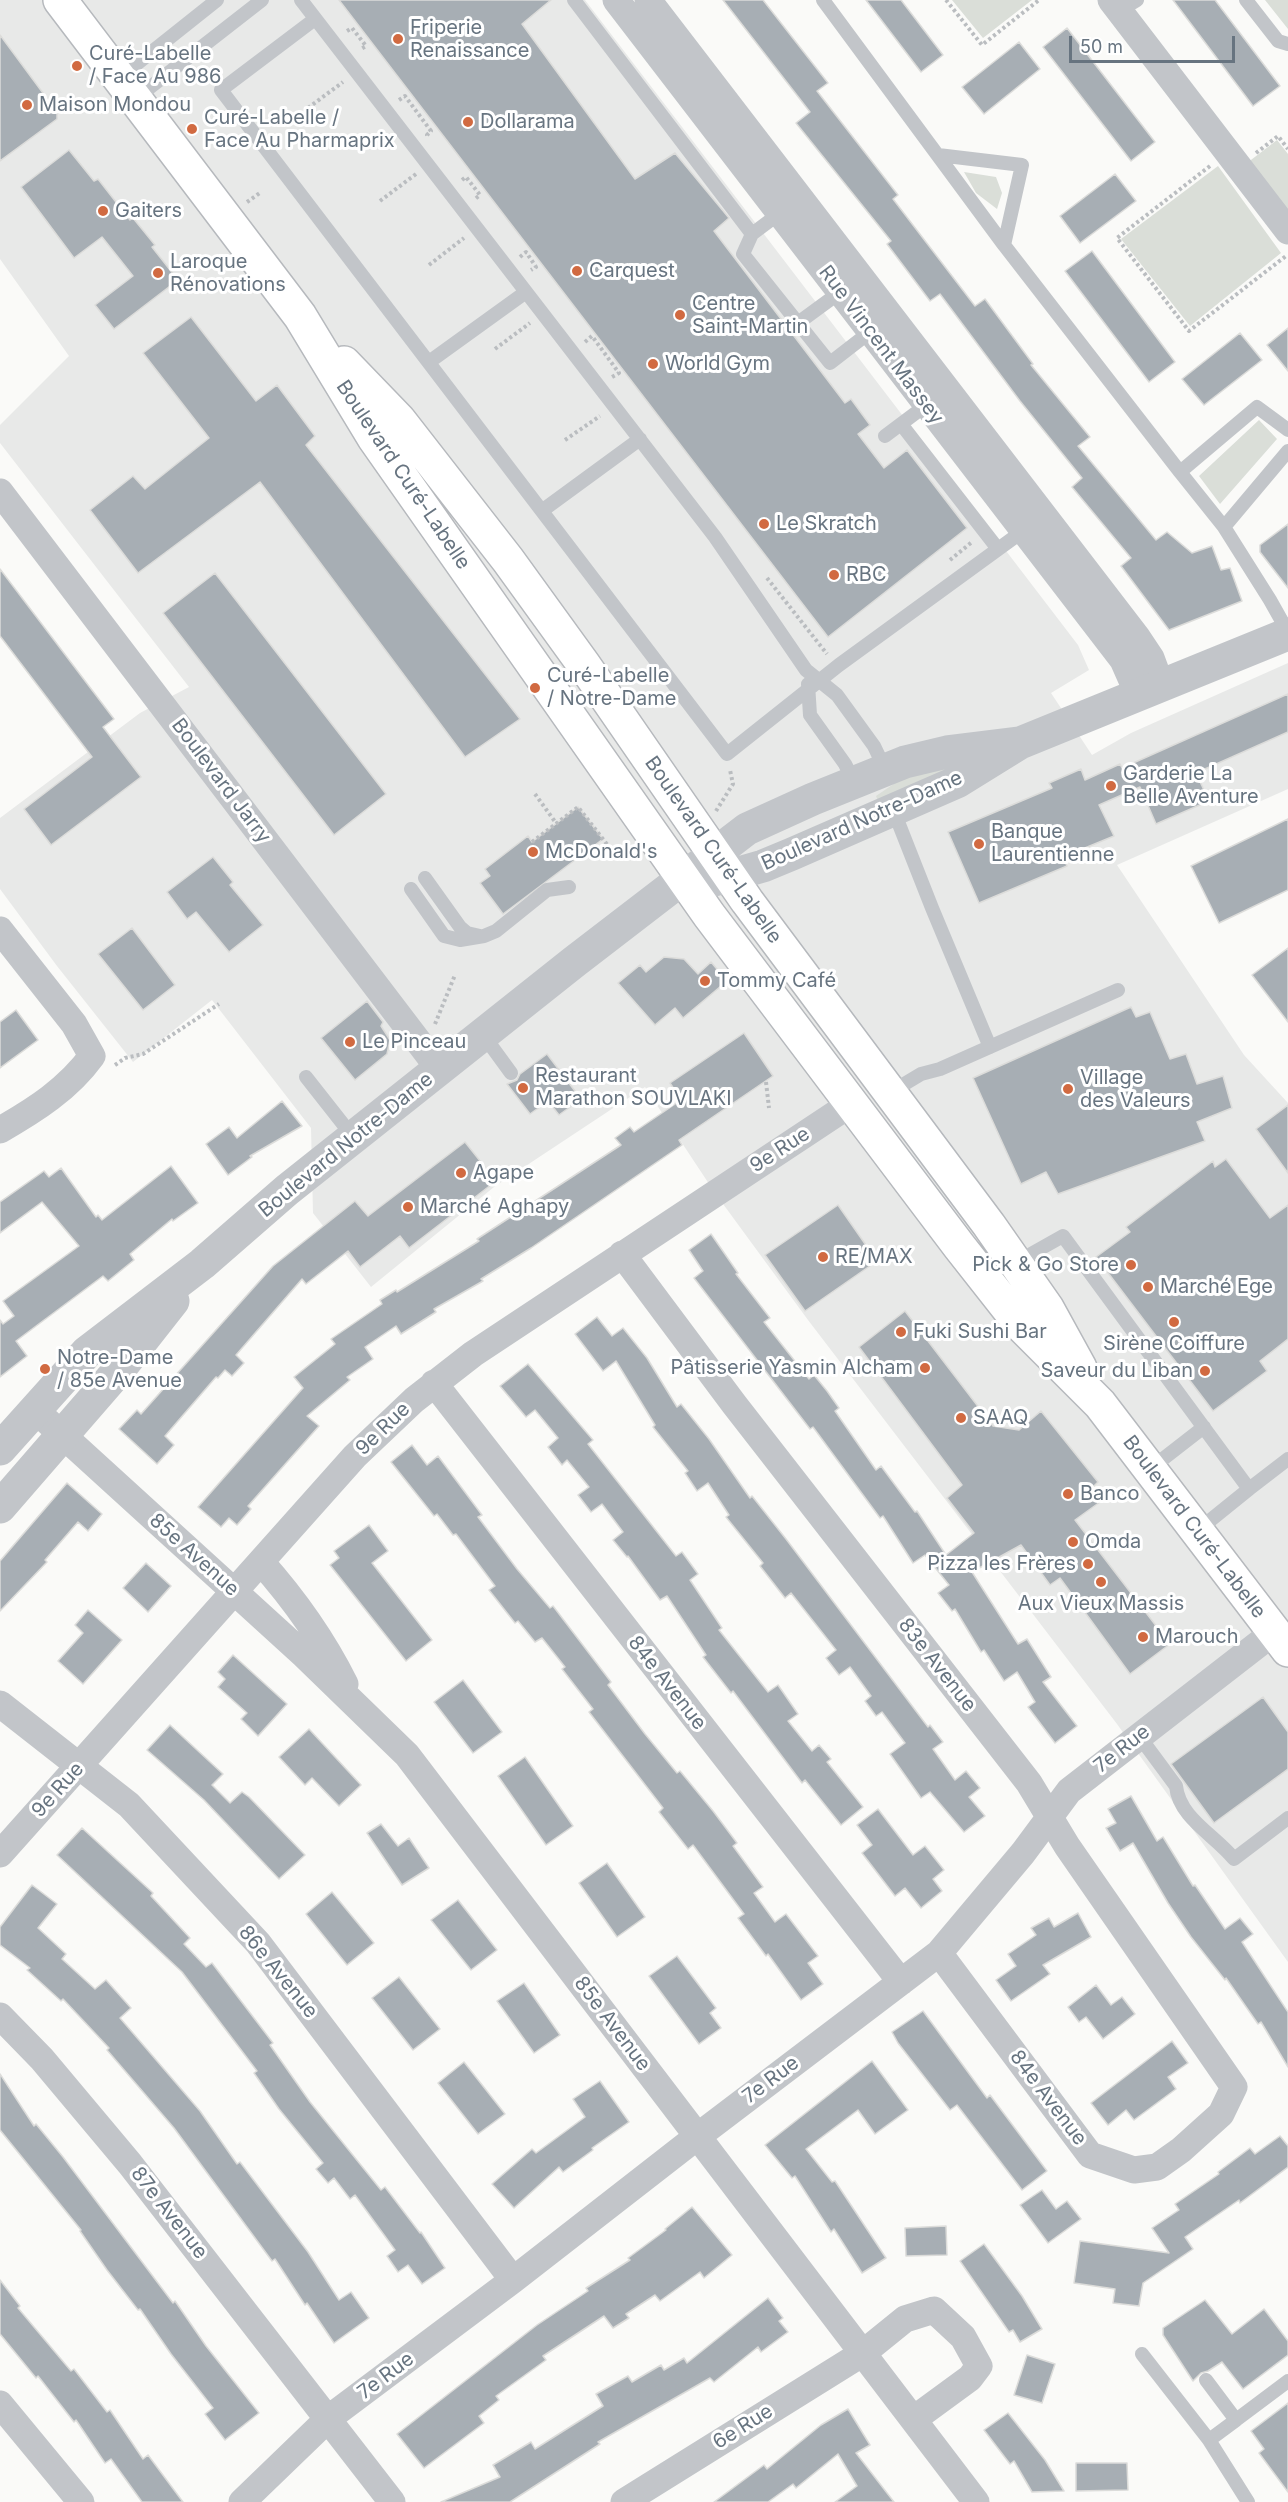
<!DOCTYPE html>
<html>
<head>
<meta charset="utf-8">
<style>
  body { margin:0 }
  #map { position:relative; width:1288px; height:2502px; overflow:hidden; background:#fafaf8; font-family:Inter,sans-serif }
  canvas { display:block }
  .scale { position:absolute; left:1069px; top:36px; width:166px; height:27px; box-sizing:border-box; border:3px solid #677480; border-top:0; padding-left:8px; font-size:18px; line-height:21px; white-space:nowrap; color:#677480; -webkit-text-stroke:4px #fff; paint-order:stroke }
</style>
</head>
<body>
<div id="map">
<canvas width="1288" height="2502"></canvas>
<div class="scale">50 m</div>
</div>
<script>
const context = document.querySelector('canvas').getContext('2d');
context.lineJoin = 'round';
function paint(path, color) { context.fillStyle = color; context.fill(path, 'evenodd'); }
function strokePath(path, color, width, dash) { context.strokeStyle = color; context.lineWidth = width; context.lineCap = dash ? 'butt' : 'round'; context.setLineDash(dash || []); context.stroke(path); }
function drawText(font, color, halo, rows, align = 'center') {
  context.font = font + ' Inter,sans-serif'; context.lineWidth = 6; context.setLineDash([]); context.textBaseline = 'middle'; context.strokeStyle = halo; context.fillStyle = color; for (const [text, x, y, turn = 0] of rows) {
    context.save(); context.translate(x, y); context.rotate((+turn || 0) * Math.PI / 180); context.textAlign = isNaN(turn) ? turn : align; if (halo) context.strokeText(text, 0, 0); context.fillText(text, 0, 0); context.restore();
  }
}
paint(new Path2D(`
  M0 0H585L1078 645 1089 670 1051 693 1092 755 1131 733 1288 663V789L1117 865 1244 1055 1288 1103V1962L1117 1724 808 1320 715 1193 645 1087 494 1187 371 1287 313 1213 311 1128 212 1000 133 1062 57 966 0 889V818L140 713 189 687 0 443V425L69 356 0 259Z`), '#e8e9e8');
paint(new Path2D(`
  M952 0H1032L983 38Z
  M1265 0H1288V29Z
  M1277 140 1288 154V217L1247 163Z
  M1218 166 1281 253 1190 326 1121 239Z
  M964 172 996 177 1002 193 997 209 976 193Z
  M1259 420 1277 439 1220 504 1199 476Z
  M949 765 951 771 878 801 876 796 901 779Z`), '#daded8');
const building = new Path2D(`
  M339 0H551L522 24 635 179 675 153 729 218 714 231 845 403 851 399 870 425 858 434 884 468 907 450 967 528 828 637Z
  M723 0H763L828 83 817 91 898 195 893 199 975 306 985 299 1033 364 1031 365 1090 437 1078 446 1156 540 1167 532 1192 553 1212 546 1221 570 1230 568 1242 601 1169 630 1121 566 1131 558 1072 487 1082 478 1020 401 940 294 930 301 887 244 891 241 796 123 810 112Z
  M866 0H901L943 55 921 72Z
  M1173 0H1215L1280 86 1253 106Z
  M1067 28 1155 142 1131 161 1043 47Z
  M0 35 57 112V119L0 161Z
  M1019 42 1040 69 984 114 962 87Z
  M69 150 94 181 98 179 130 220 133 218 155 245 152 247 178 280 114 329 95 305 133 276 102 237 74 258 21 187Z
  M1115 174 1136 201 1080 243 1060 216Z
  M1092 251 1175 362 1149 382 1065 271Z
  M191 317 256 401 277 385 315 436 306 445 520 719 465 757 260 482 138 573 90 510 133 476 145 489 209 438 143 353Z
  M1288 328V371L1267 345Z
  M1240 333 1262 360 1204 405 1182 379Z
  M1288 524V588L1260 552V545Z
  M0 569 114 719 103 727 141 777 51 845 24 809 92 757 0 636Z
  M215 573 386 794 334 835 163 613Z
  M1288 694V732L1196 773 1209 801 1156 824 1140 787 1099 805 1114 836 1063 857 1067 866 979 903 948 832 1052 788 1049 783 1081 769 1085 780 1120 764 1122 768Z
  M578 807 603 839 503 914 480 883 490 876 485 869 528 836 532 842Z
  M1288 819V890L1219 923 1191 866Z
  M213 857 233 882 230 885 263 925 229 952 196 912 187 919 167 892Z
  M132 928 175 985 143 1010 98 954Z
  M1288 948V1022L1252 975Z
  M664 957 684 959 698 974 711 962 727 981 683 1018 675 1008 655 1025 618 983 640 965 646 972Z
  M367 1001 383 1022 381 1026 390 1040 387 1054 355 1080 321 1038Z
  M1131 1007 1136 1017 1150 1012 1170 1059 1186 1054 1197 1084 1223 1076 1232 1108 1197 1122 1205 1141 1058 1194 1046 1172 1021 1184 973 1078Z
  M16 1010 38 1040 0 1068V1022Z
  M744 1033 773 1076 679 1140 682 1145 531 1248 481 1279 483 1281 434 1309 436 1312 401 1334 396 1326 365 1347 373 1359 347 1377 350 1380 307 1416 319 1426 248 1506 251 1509 237 1525 229 1518 221 1527 198 1507 303 1388 294 1377 335 1344 331 1339 382 1304 380 1300 396 1290 397 1292 479 1241 477 1239 621 1145 615 1138 630 1127 634 1132 681 1100 670 1083Z
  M547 1054 581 1099 559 1115 548 1101 530 1114 507 1084 517 1080 520 1074Z
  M282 1101 302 1126 250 1156 252 1157 228 1175 206 1144 229 1127 237 1138Z
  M1288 1105V1173L1256 1129Z
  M465 1142 496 1181 409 1248 400 1236 360 1267 348 1251 306 1284 302 1279 236 1355 244 1363 232 1376 225 1370 218 1378 216 1377 165 1436 174 1445 157 1464 119 1429 137 1410 141 1414 273 1266 355 1201 368 1216Z
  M1226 1159 1270 1218 1288 1205V1339L1260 1361 1267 1371 1213 1411 1096 1257 1130 1232 1126 1227 1213 1161 1215 1167Z
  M171 1166 198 1203 173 1221 172 1219 130 1254 134 1260 108 1281 103 1276 16 1341 27 1356 0 1377V1320L3 1324 14 1316 3 1301 79 1246 42 1202 0 1233V1202L44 1171 49 1177 61 1168 96 1217 98 1215 102 1220Z
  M838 1205 877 1261 805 1311 765 1255Z
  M711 1234 738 1273 736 1274 770 1318 764 1322 809 1379 814 1375 827 1391 839 1408 835 1411 876 1470 881 1466 915 1512 917 1511 946 1555 974 1533 947 1498 962 1485 859 1347 905 1311 993 1426 1019 1430 1041 1411 1098 1482 1090 1490 1100 1502 1075 1520 1170 1644 1130 1674 1060 1578 1050 1585 1021 1545 972 1572 1018 1644 1027 1639 1051 1677 1043 1682 1077 1726 1055 1743 1028 1707 1035 1702 1017 1672 1004 1681 984 1650 981 1652 955 1609 952 1611 938 1593 949 1585 925 1555 913 1563 883 1516 880 1518 813 1427 810 1429 694 1278 703 1271 689 1250Z
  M597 1317 612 1336 623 1328 647 1358 677 1407 681 1404 709 1439 750 1498 752 1496 786 1539 928 1727 930 1725 943 1742 933 1749 955 1780 966 1771 980 1788 969 1797 985 1816 964 1832 930 1792 921 1798 890 1754 905 1743 882 1712 876 1716 865 1701 871 1696 850 1667 839 1675 826 1658 836 1650 791 1593 785 1598 760 1566 763 1563 726 1517 729 1515 708 1483 697 1491 685 1473 688 1471 653 1427 655 1425 616 1361 603 1371 575 1334Z
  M528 1364 593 1440 588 1444 676 1556 682 1552 698 1574 690 1580 722 1628 719 1630 768 1692 778 1685 798 1714 788 1721 812 1751 819 1745 831 1759 827 1762 863 1807 841 1825 805 1780 802 1783 733 1691 731 1693 703 1657 706 1655 667 1596 660 1600 628 1556 627 1557 613 1540 623 1532 602 1504 591 1512 578 1495 589 1487 567 1460 562 1465 548 1447 558 1438 535 1410 526 1417 500 1386Z
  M412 1445 427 1465 438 1456 482 1515 478 1517 517 1569 550 1608 553 1606 611 1682 608 1685 645 1734 677 1773 680 1771 713 1811 737 1843 733 1846 763 1887 754 1893 775 1922 786 1914 818 1956 808 1963 823 1984 801 2000 768 1954 766 1956 738 1918 744 1914 693 1845 688 1849 659 1812 663 1808 589 1712 593 1709 562 1669 565 1667 542 1638 535 1642 518 1621 515 1623 489 1590 495 1586 456 1534 453 1535 437 1514 434 1516 391 1462Z
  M67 1483 102 1514 88 1531 78 1522 45 1560 47 1562 0 1611V1561Z
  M369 1525 388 1551 372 1563 432 1640 406 1661 330 1565 339 1558 334 1551Z
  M146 1563 171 1586 148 1612 123 1588Z
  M88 1610 122 1640 83 1684 58 1661 83 1633 75 1625Z
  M233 1655 287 1704 258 1736 241 1719 247 1713 218 1687 225 1679 218 1672Z
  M463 1680 502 1732 473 1753 434 1702Z
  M1263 1697 1288 1732V1769L1214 1823 1171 1764Z
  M170 1725 223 1774 212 1785 230 1803 242 1792 249 1797 305 1855 279 1879 204 1800 147 1750Z
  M309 1729 361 1785 339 1806 312 1778 305 1785 279 1757Z
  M525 1757 573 1826 546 1845 498 1776Z
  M1131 1796 1157 1841 1163 1837 1193 1886 1195 1885 1225 1929 1240 1918 1253 1934 1242 1942 1288 2012V2067L1261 2022 1258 2024 1226 1978 1225 1980 1191 1937 1168 1903 1133 1843 1120 1851 1106 1828 1116 1823 1108 1809Z
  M878 1809 913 1855 925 1846 944 1870 933 1879 942 1891 921 1908 905 1888 895 1896 862 1853 872 1845 857 1825Z
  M381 1824 398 1846 409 1838 429 1868 402 1885 367 1833Z
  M82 1828 153 1893 151 1896 190 1938 184 1944 206 1967 212 1963 273 2043 270 2045 310 2102 381 2190 385 2187 420 2233 421 2232 445 2268 422 2284 408 2265 398 2272 387 2256 395 2250 355 2195 350 2199 334 2178 328 2183 316 2169 323 2163 279 2109 254 2073 257 2071 182 1972 57 1855Z
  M607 1863 645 1917 617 1937 579 1883Z
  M32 1885 57 1904 38 1928 66 1954 62 1959 95 1989 106 1980 131 2008 120 2018 200 2111 237 2164 240 2162 308 2252 339 2300 351 2292 369 2318 334 2343 307 2303 305 2305 275 2259 272 2261 174 2128 107 2050 109 2048 63 1999 61 2001 27 1970 30 1968 0 1945V1927Z
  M332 1892 374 1943 347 1965 306 1914Z
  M458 1900 497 1950 471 1970 431 1920Z
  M1078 1913 1091 1937 1043 1965 1050 1974 1011 2001 996 1980 1016 1966 1008 1954 1036 1935 1031 1928 1049 1918 1054 1927Z
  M677 1956 716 2008 710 2013 721 2028 699 2044 649 1976Z
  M399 1977 440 2029 413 2050 372 1998Z
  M524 1983 560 2035 534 2053 497 2001Z
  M1096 1985 1111 2005 1122 1997 1135 2014 1103 2039 1086 2017 1079 2022 1068 2007Z
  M923 2011 987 2098 990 2095 1047 2171 1022 2190 957 2105 950 2110 898 2043 892 2032Z
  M1172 2041 1188 2063 1168 2077 1176 2089 1134 2120 1126 2110 1108 2125 1091 2103Z
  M872 2061 908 2110 875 2134 858 2110 806 2149 832 2182 835 2181 886 2258 862 2273 834 2229 831 2232 795 2176 792 2178 765 2145Z
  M464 2062 505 2114 478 2134 438 2083Z
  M0 2074 34 2126 36 2124 63 2157 173 2303 175 2301 206 2346 259 2413 225 2440 205 2414 213 2408 171 2354 140 2309 138 2310 107 2270 80 2231 81 2230 0 2130Z
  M600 2081 629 2122 592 2148 593 2150 563 2172 559 2167 514 2208 492 2184 532 2149 536 2153 585 2117 573 2099Z
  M1280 2136 1288 2146V2167L1240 2203 1239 2200 1185 2237 1193 2249 1143 2283 1139 2306 1113 2303 1115 2289 1074 2283 1080 2241 1169 2253 1152 2228 1179 2210 1175 2204 1219 2174 1218 2172 1250 2148 1255 2154Z
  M1042 2190 1056 2209 1067 2201 1081 2219 1048 2243 1020 2205Z
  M692 2207 732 2255 704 2278 700 2272 660 2301 655 2295 626 2314 629 2318 613 2328 604 2316 543 2356 546 2360 496 2396 499 2400 479 2416 484 2423 424 2468 397 2434 537 2325 588 2291 586 2288 630 2260 628 2258 666 2230 665 2229Z
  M946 2226 947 2255 906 2256 905 2228Z
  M984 2244 1022 2296 1042 2329 1020 2342 1013 2330 1009 2332 960 2261Z
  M0 2280 20 2306 18 2308 71 2371 74 2369 107 2412 110 2410 143 2459 148 2455 183 2502H142L111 2459 105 2463 76 2420 74 2422 38 2376 36 2378 0 2334Z
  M768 2298 783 2318 779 2321 788 2332 761 2352 758 2347 714 2382 710 2378 598 2442 600 2444 510 2502H441L500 2477 493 2465 531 2442 535 2449 603 2406 596 2394 628 2376 632 2382 661 2365 664 2370 684 2358 687 2363Z
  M1205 2300 1232 2334 1264 2309 1288 2341V2355L1243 2389 1222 2362 1208 2371 1201 2373 1193 2381 1163 2335V2328Z
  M1027 2355 1055 2364 1042 2403 1014 2395Z
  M1288 2403V2492L1259 2453 1264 2449 1251 2431Z
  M848 2409 870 2445 856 2453 894 2502H835L857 2486 838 2454 796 2488 793 2484 768 2502H714L764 2465 767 2469 821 2425Z
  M1008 2413 1045 2460 1064 2491 1032 2492 1014 2461 1010 2464 984 2430Z
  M1076 2463H1127L1128 2490 1076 2491Z`);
paint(building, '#a7aeb4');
strokePath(building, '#dcdcda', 1.5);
const primary = new Path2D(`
  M60 0 300 316 374 438 709 915 959 1246 1022 1326 1100 1404 1288 1650
  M344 363 399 420 508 560 584 665 747 901 989 1225 1047 1308 1080 1368`);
strokePath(primary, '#b6b9bd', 36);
strokePath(new Path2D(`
  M946 0 982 45 1039 0
  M347 31 352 28 366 46 361 49
  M399 100 405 96 431 131 427 135 428 137
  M308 108 343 82
  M1256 153 1278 136 1288 149
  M1210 166 1117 238 1189 331 1286 256
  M462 180 466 177 480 195 475 199
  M380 201 416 174
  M247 202 261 192
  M520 257 526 252 536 267 531 270
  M429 265 464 238
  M585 342 592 336 619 373 612 377
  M495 349 530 323
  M565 440 600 416
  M950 560 972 542
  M767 578 827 654
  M535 794 556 823
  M716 811 733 784 730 770
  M532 842 578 807 613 852
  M435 1024 455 975
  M115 1065 125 1058 143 1054 219 1004
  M766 1082 769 1108`), '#babdc0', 4, [3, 3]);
strokePath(new Path2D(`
  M301 0 715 537 806 670 837 695 874 746 885 769
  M574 0 752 234 743 254 798 323 843 290
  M823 0 1004 245 1022 165 938 155
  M1246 0 1278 41 1288 44
  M1119 11 1137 0
  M315 19 221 90 727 754 839 665 1023 531
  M119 78 217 0
  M135 99 262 0
  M752 234 780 213
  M1004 245 1180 472 1257 407 1288 430
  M798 323 830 363 870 332
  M429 362 526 292
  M901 424 998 549
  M885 436 929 403
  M1288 451 1224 527 1270 600 1288 632
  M1180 472 1224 527
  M543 510 640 439
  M808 684 810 715 845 764 854 782
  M893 809 932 908 990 1047
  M425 878 460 927 467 933 480 936
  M411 889 444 936 460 940 484 936 496 931 547 890 569 887
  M484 1036 511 1073
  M306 1077 354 1138
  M891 1092 921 1074 940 1069 1118 990
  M1015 1263 1063 1236 1249 1489 1197 1531
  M1150 1469 1204 1427
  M1249 1489 1288 1459
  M1139 1736 1176 1786C1179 1818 1216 1836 1234 1859L1288 1818
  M1142 2354 1209 2440 1248 2502
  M1206 2380 1236 2420 1288 2381
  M1209 2440 1236 2420`), '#c2c5c9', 14);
strokePath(new Path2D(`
  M616 0 1123 660 1138 694
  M648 0 1137 637 1151 658 1161 685
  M1111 0 1288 231
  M0 492 440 1070
  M0 930 74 1024 92 1056C68 1089 35 1110 0 1130
  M622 1254 734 1404 1029 1783 1067 1846 1234 2087 1221 2114 1181 2150 1157 2167 1134 2170 1090 2155 939 1953
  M434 1383 901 1982
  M35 1410 304 1655 407 1755 976 2502
  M261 1562C294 1599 323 1640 345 1684
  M0 1704 129 1805 258 1943 513 2280
  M0 1854 355 1456 414 1400 473 1354 852 1103
  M0 2016 42 2059 130 2164 392 2502
  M0 2404 81 2502
  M242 2502 329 2418 513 2280 698 2136 939 1953 1023 1853 1069 1791 1274 1632
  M624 2502 863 2353 905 2319 934 2310 963 2337 979 2366 970 2378 914 2419`), '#c2c5c9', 27);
strokePath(new Path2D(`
  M704 883 763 866 792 854 957 782 1020 743 1288 634
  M0 1449 87 1352 202 1264 287 1190 574 962 747 829 813 799 905 762 947 752 1020 743
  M0 1507 118 1371 173 1301`), '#c2c5c9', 33);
strokePath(primary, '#fff', 33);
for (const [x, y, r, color] of [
  [398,39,6,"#d16a41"],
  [77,66,6,"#d16a41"],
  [27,105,6,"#d16a41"],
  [468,122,6,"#d16a41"],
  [192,129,6,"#d16a41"],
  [103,211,6,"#d16a41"],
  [577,271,6,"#d16a41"],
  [158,273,6,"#d16a41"],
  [680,315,6,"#d16a41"],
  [653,364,6,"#d16a41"],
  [764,524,6,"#d16a41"],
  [834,575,6,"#d16a41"],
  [535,688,6,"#d16a41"],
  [1111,786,6,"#d16a41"],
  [979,844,6,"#d16a41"],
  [533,852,6,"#d16a41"],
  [705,981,6,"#d16a41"],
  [350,1042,6,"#d16a41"],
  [523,1088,6,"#d16a41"],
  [1068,1089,6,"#d16a41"],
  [461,1173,6,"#d16a41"],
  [408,1207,6,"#d16a41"],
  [823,1257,6,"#d16a41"],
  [1131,1265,6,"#d16a41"],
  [1148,1287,6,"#d16a41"],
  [1174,1322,6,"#d16a41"],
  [901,1332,6,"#d16a41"],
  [925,1368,6,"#d16a41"],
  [45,1369,6,"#d16a41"],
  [1205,1371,6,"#d16a41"],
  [961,1418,6,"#d16a41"],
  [1068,1494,6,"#d16a41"],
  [1073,1542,6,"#d16a41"],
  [1088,1564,6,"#d16a41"],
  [1101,1582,6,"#d16a41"],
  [1143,1637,6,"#d16a41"]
]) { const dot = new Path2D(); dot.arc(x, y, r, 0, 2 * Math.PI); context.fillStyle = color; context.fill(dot); strokePath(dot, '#fff', 2); }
drawText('20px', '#677480', '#fff', [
  ["Friperie",410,28],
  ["Renaissance",410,51],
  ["Curé-Labelle",89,54],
  ["/ Face Au 986",89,77],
  ["Maison Mondou",39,105],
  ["Curé-Labelle /",204,118],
  ["Face Au Pharmaprix",204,141],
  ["Dollarama",480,122],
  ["Gaiters",115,211],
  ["Laroque",170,262],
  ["Rénovations",170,285],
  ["Carquest",589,271],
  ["Centre",692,304],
  ["Saint-Martin",692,327],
  ["World Gym",665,364],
  ["Le Skratch",776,524],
  ["RBC",846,575],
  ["Curé-Labelle",547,676],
  ["/ Notre-Dame",547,699],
  ["Garderie La",1123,774],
  ["Belle Aventure",1123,797],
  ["Banque",991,832],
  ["Laurentienne",991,855],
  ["McDonald's",545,852],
  ["Tommy Café",717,981],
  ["Le Pinceau",362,1042],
  ["Restaurant",535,1076],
  ["Marathon SOUVLAKI",535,1099],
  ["Village",1080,1078],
  ["des Valeurs",1080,1101],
  ["Agape",473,1173],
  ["Marché Aghapy",420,1207],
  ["RE/MAX",835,1257],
  ["Pick & Go Store",1119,1265,"right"],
  ["Marché Ege",1160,1287],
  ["Fuki Sushi Bar",913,1332],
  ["Sirène Coiffure",1174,1344,"center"],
  ["Notre-Dame",57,1358],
  ["/ 85e Avenue",57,1381],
  ["Pâtisserie Yasmin Alcham",913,1368,"right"],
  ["Saveur du Liban",1193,1371,"right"],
  ["SAAQ",973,1418],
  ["Banco",1080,1494],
  ["Omda",1085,1542],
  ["Pizza les Frères",1076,1564,"right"],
  ["Aux Vieux Massis",1101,1604,"center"],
  ["Marouch",1155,1637]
], 'left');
drawText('20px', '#677480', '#fff', [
  ["Rue Vincent Massey",881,345,53],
  ["Boulevard Curé-Labelle",403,475,56],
  ["Boulevard Jarry",221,781,53],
  ["Boulevard Notre-Dame",862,821,-24],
  ["Boulevard Curé-Labelle",713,850,55],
  ["Boulevard Notre-Dame",346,1145,-39],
  ["9e Rue",780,1150,-33],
  ["9e Rue",383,1429,-44],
  ["Boulevard Curé-Labelle",1194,1527,53],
  ["85e Avenue",194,1555,42],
  ["83e Avenue",937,1665,52],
  ["84e Avenue",667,1683,52],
  ["7e Rue",1122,1749,-38],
  ["9e Rue",58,1790,-48],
  ["86e Avenue",278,1972,51],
  ["85e Avenue",612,2024,53],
  ["7e Rue",771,2080,-37],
  ["84e Avenue",1048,2098,53],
  ["87e Avenue",169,2213,52],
  ["7e Rue",386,2376,-37],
  ["6e Rue",743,2427,-32]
]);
</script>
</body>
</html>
